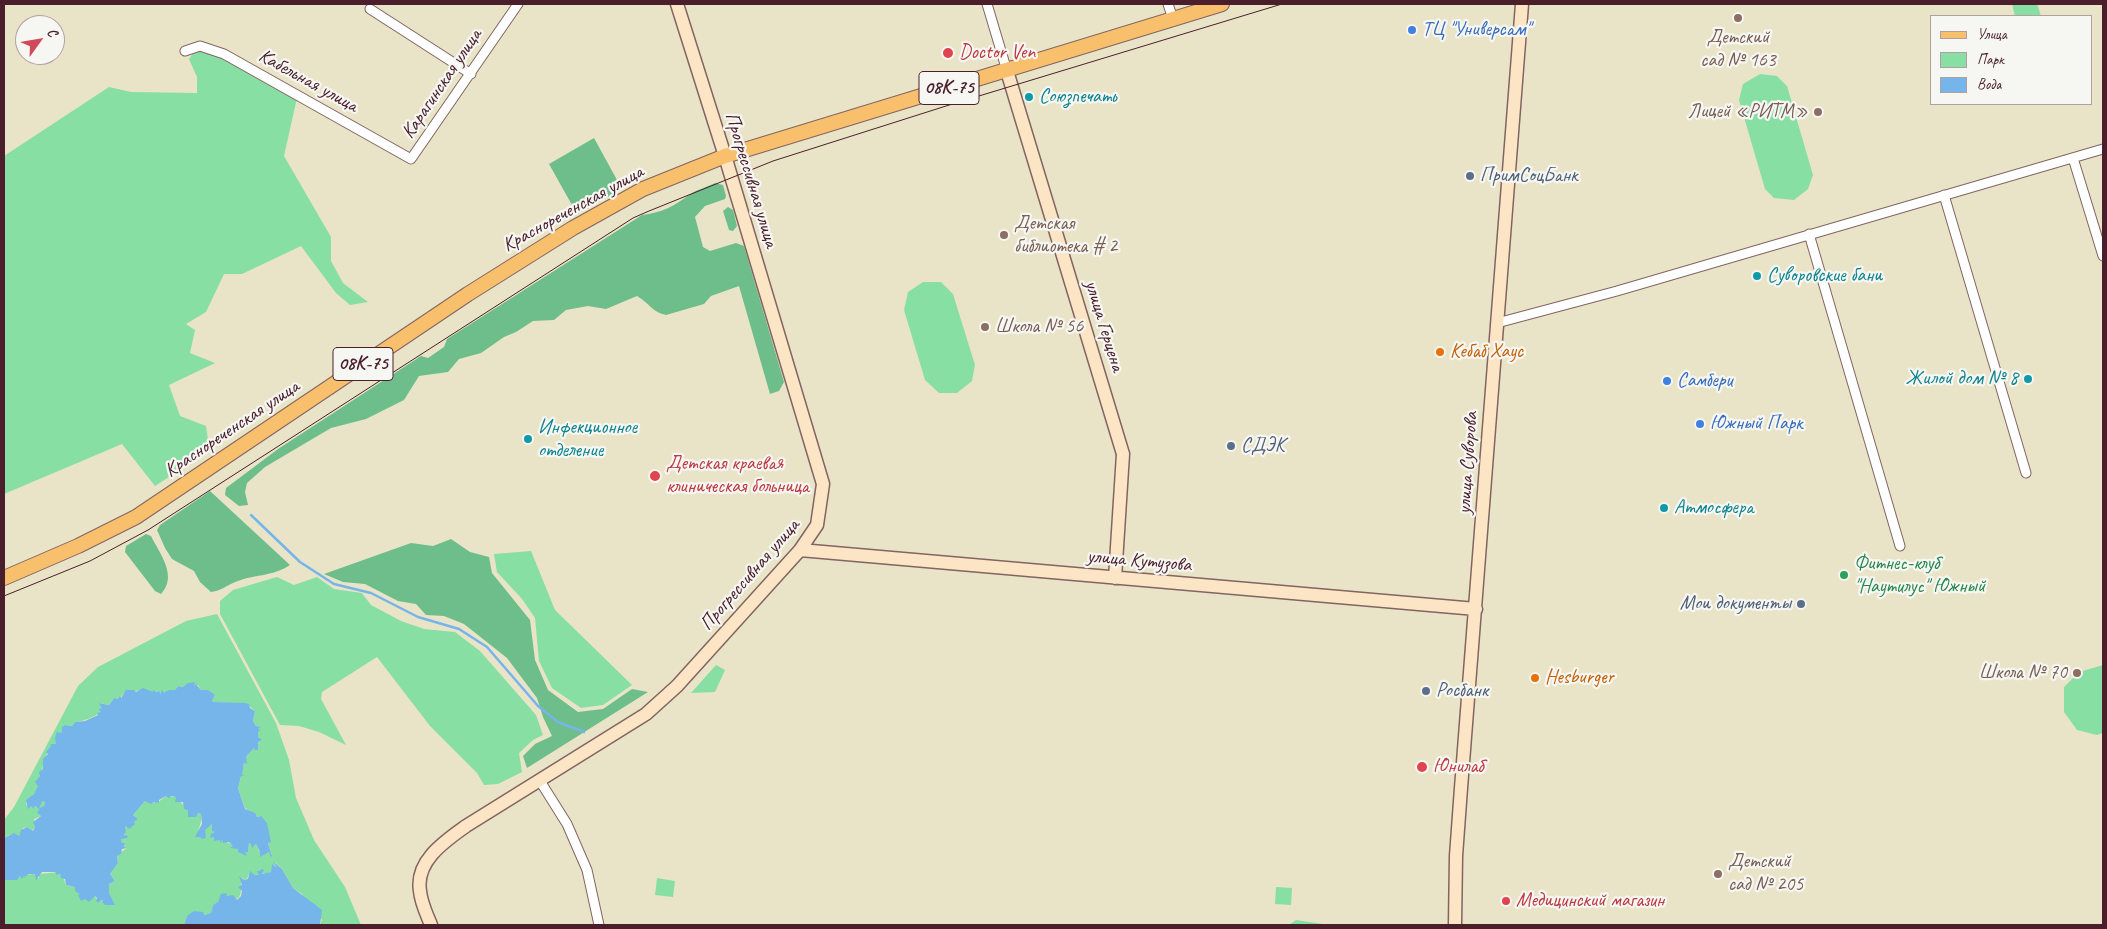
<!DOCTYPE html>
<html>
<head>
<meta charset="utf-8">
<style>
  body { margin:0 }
  #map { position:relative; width:2107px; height:929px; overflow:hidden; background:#e9e4c7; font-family:Caveat,sans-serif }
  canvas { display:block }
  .frame { position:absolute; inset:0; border:5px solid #4a1f2b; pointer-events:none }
  .legend { position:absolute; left:1930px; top:15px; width:162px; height:90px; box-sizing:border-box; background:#f6f6f2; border:1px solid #b1a0a2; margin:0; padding:6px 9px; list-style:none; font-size:15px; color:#4a1f2b }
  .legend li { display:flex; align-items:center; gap:10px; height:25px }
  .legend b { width:25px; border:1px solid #b1a0a2 }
  .north { position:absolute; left:15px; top:15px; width:50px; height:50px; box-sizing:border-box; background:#f6f6f2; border:1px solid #b1a0a2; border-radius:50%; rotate:58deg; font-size:14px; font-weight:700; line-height:20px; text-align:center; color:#4a1f2b }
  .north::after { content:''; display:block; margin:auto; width:18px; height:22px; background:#d1495b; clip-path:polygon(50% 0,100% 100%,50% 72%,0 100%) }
</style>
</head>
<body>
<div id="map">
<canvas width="2107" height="929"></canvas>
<div class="frame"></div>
<ul class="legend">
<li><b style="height:6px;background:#f8bf6c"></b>Улица</li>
<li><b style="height:14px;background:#87dfa4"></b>Парк</li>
<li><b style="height:14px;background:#76b5ea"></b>Вода</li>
</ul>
<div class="north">С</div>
</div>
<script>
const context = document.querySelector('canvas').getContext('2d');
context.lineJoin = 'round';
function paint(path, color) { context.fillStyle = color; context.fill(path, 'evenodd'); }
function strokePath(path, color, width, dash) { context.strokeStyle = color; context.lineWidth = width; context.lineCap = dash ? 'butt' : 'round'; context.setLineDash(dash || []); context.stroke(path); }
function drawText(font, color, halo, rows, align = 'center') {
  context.font = font + ' Caveat,sans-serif'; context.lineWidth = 4.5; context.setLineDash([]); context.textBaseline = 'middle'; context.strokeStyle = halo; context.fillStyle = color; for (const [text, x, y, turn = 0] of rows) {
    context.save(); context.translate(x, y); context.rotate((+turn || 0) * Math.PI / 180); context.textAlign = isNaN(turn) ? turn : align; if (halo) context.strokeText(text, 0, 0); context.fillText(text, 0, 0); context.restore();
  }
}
paint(new Path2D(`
  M2012 4H2037L2041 16H2015Z
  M202 50 224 57 297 98 284 156 331 237V261L343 283 368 302 350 305 336 293 301 246 242 274H224L206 312 186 324 195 330 190 353 215 363 169 385 180 416 206 426 208 440 206 453 155 486 122 444 4 494V156L109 87 131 92 197 93V77L189 59 194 52Z
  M1760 74 1777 76 1787 86 1813 175 1808 189 1794 200 1774 198 1765 189 1739 100 1743 84Z
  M923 282H941L953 294 975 365 972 381 957 393H939L925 380 904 310 908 292Z
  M531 551 555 610 632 685 603 705 581 708 552 688 539 661 535 618 522 599 497 572 494 554Z
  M277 577 294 585 317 577 334 589 362 593 371 605 401 621 424 629 455 632 480 651 536 715 543 735 533 740 519 753 522 772 498 784 484 785 477 773 430 726 377 657 322 692 321 699 346 745 319 732 299 726 280 725 220 614V601L233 590Z
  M217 614 276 723 289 760 296 798 314 840 345 887 361 925H320L322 920 302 894 293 888 282 869 275 862V868L273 865 271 872 264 874 261 871 259 875H255L250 872 247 879 244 880 241 877C243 910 234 894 213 905L211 913 204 915 187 916 184 925H4V878L5 880C15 878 25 874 35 874L39 879V874L61 872 66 885 75 887 80 894 95 896 98 903 100 900 114 905 109 893V884L115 881 110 874 118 863 117 855 127 848 122 843 121 839 125 836 124 828 138 819 133 815 145 801 157 803 166 796 176 797 188 810 201 814C202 825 198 827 198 836L206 838 204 830 212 824 215 832 214 837C223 842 236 843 241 853L245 854V852H248L249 843 254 846 256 844 259 851 264 854 269 852 272 855 268 843 270 837 260 816 257 817 245 808 238 788 246 757 254 748 257 750C257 744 259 743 261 738L258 737V729L260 727 256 726 253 721 255 711 247 704 214 702 212 701 215 695 201 690 198 685 193 686V683L183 687 178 686 175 690 166 694 162 692V695L158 691 153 693 142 690 124 693 118 700 114 698 109 705 100 703 102 709H99L101 712C94 717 85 721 75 722L72 726 65 725 62 732 56 736V744C41 753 43 777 37 790 34 795 29 798 26 803L27 806 31 805 34 808 42 801 45 802 44 806 37 813 41 816 34 819 35 827 32 831 27 827 23 828 19 836H16V834L9 835 4 838V820L14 807 78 686 98 667 186 621Z
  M716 665 725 670 715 692 691 693Z
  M2103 665V733L2097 735 2077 730 2064 712V687L2079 672Z
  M657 878 675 881 673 897 655 895Z
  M1276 887 1292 888 1291 905 1275 904Z
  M1296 920 1329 925H1289Z`), '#87dfa4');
paint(new Path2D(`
  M594 138 622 189 577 214 549 164Z
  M715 183 723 185 726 196 725 199 705 206 695 217 703 247 710 251 736 243 744 246 784 382 779 391 770 394 739 286 711 296 704 304 666 315C653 313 648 302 637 296L606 309 588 306 566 310 554 320 533 321 516 332 504 337 481 353 459 359 448 372 419 376 404 400 366 419 331 428 265 467 247 483 245 492 248 505 239 506 225 495 226 488 278 449 421 356 428 358 444 347 447 339 642 215C661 213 674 206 689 195 696 190 707 187 715 183Z
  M728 207 733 210 737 226 733 231 729 230 723 211Z
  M210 491 290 565C273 577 252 574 233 583 224 587 223 590 211 592L200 582 194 571 172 559 165 548 157 530 160 525Z
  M146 534 151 536C160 554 178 576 161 594L155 591 125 552 126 546Z
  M451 539 470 552 489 557 492 573 530 620 535 660 548 690 578 712 603 709 632 689 648 692 527 768 523 756 535 744 552 736 543 717 537 698 507 658 464 624 444 616 426 615 416 604 398 601 365 584 343 582 324 574 411 543 433 546Z`), '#6dbe8a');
paint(new Path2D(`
  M195 682 194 686 196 684 201 690H208L215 695 212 701 214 702 245 703 249 704 250 708 255 711 253 721 256 726 261 727 258 729 260 730 258 732V737L262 739 258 743V750H255L254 748 246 757 247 764 244 763 242 775 245 776H241L238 788 245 809 255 813 257 817 261 816 267 823 271 842 268 843 272 856 271 857 269 852 260 857V852L256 844 252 848 251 844 249 843 248 852H245L247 856 238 852V849L230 848 233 846 229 842 223 843 222 840 220 843V840L214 841V837L210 838 211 834 215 832 212 831V824L205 830 206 838 202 839 200 837H195L202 824 201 814 198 813 196 817H188V810L184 809 183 802H175L176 797 171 796 169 798 166 796 159 800V803L157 802 158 804 154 802 151 804 145 801 133 815 138 819 134 822 135 824 129 829 126 826 125 828 126 831 124 835 128 836 127 838 121 839 122 843H125L124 846 127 848 122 849 121 854 117 856 118 863 110 874 115 881 109 884V893L115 905H105L103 903V901L101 900 98 903 96 901 97 898 95 896 89 902 85 899 81 901 78 895 80 894 75 891V887L66 885 65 879 61 878 60 873 57 875 55 872H42L36 880 35 874H29L24 877V876L22 879 20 876 17 880H5L4 838 14 833 19 836 21 830 27 827 33 831 35 827 33 822 41 816 37 813 40 808 44 806 45 802 42 801 39 809 37 807 35 806 34 809 31 806 28 809 26 800 34 794 38 786 35 782 40 776 39 772 43 769V759L48 754 46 752 51 746 50 744H56L55 738 57 731 59 733 62 732V727L65 725 72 726 75 722 85 721 98 715 97 713 101 712 99 710 100 708 102 709 99 703 109 705 114 698 118 699 120 696 121 698 126 690H134L136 692 143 688 153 692V690L156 692 159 691 161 694 162 689 163 692 166 693 165 691H169L168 690H175L178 686 183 687 188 683Z
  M274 862 282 869 293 888 322 910 320 925H184L187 916 194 911 203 912 204 915 211 913 213 905 218 902 221 894 226 893 227 896 233 895 237 900 241 896 242 891 238 887 242 885 239 876 244 880 248 879 250 871 255 875H259L257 871H260L261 869 264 870 262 874 271 872 272 864 276 867Z`), '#76b5ea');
strokePath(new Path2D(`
  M251 515 300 562 334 584 371 593 418 617 459 629 487 647 538 706 558 722 584 732`), '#76b5ea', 2.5);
const street = new Path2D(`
  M987 4 1007 71
  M1168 4 1173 19
  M370 9 471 74
  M185 51 200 46 224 54 411 159 518 4
  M2073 158 2103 256
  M1944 195 2026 473
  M1809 234 1900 546
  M1497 323 1617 291 2103 149
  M540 781 567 824 587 870 599 925`);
const secondary = new Path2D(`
  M1007 71 1123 454 1115 578
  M800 550 1476 609
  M431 925C427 915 421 903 420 891 415 861 445 841 466 826L646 714 677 686 800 550 817 525 823 484 725 156 677 4
  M1455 925 1456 856 1461 788 1522 4`);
const primary = new Path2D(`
  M4 578 78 546 136 517 468 294 573 228 643 189 725 156 1222 4`);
strokePath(street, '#826462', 11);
strokePath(secondary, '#826462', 15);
strokePath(primary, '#826462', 16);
strokePath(street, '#fff', 9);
strokePath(secondary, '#fce5c4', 12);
strokePath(primary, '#f8bf6c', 14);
strokePath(new Path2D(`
  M4 596 90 561 148 530 633 218 649 211 773 161 946 106 1282 4`), '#4a1f2b', 1);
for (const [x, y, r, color] of [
  [1738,18,5,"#8d6e63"],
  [1412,30,5,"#3f7fe0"],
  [948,53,6,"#e0444e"],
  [1029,97,5,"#0f9aa8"],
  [1818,112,5,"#8d6e63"],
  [1470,176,5,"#5c6f8a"],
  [1004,235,5,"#8d6e63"],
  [1757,276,5,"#0f9aa8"],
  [985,327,5,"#8d6e63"],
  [1440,352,5,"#e8710a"],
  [2028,379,5,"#0f9aa8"],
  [1667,381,5,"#3f7fe0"],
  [1700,424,5,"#3f7fe0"],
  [528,439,5,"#0f9aa8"],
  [1231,446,5,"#5c6f8a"],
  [655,476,6,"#e0444e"],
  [1664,508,5,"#0f9aa8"],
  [1844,575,5,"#2e9e5b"],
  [1801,604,5,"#5c6f8a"],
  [2077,673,5,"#8d6e63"],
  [1535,678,5,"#e8710a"],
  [1426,691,5,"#5c6f8a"],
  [1422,767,6,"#e0444e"],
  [1718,874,5,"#8d6e63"],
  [1506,901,5,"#e0444e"]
]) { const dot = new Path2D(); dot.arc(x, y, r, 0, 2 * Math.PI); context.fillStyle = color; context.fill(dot); strokePath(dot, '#f6f6f2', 2); }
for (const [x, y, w] of [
  [949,88,60],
  [363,364,60]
]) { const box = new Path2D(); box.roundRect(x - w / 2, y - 16.5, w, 33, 4); context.fillStyle = '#f6f6f2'; context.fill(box); strokePath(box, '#4a1f2b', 1); }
drawText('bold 19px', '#4a1f2b', null, [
  ["08К-75",949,88],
  ["08К-75",363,364]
]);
drawText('20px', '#366cbe', '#f6f6f2', [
  ["ТЦ \"Универсам\"",1422,30],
  ["Самбери",1677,381],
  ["Южный Парк",1710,424]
], 'left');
drawText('20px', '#785e54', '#f6f6f2', [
  ["Детский",1738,38,"center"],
  ["сад № 163",1738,61,"center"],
  ["Лицей «РИТМ»",1808,112,"right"],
  ["Детская",1014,224],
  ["библиотека # 2",1014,247],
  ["Школа № 56",995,327],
  ["Школа № 70",2067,673,"right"],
  ["Детский",1728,862],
  ["сад № 205",1728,885]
], 'left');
drawText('20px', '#be3a42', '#f6f6f2', [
  ["Doctor Ven",959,53],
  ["Детская краевая",666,464],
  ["клиническая больница",666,487],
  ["Юнилаб",1433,767],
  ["Медицинский магазин",1516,901]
], 'left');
drawText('20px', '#4a1f2b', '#f6f6f2', [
  ["Кабельная улица",308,81,29],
  ["Карагинская улица",442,84,-56],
  ["Прогрессивная улица",751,180,73],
  ["Краснореченская улица",573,209,-29],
  ["улица Герцена",1104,326,73],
  ["Краснореченская улица",232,429,-34],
  ["улица Суворова",1468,463,-86],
  ["улица Кутузова",1139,561,5],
  ["Прогрессивная улица",750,575,-49]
]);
drawText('20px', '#0d838f', '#f6f6f2', [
  ["Союзпечать",1039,97],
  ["Суворовские бани",1767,276],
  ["Жилой дом № 8",2018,379,"right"],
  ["Инфекционное",538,428],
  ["отделение",538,451],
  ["Атмосфера",1674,508]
], 'left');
drawText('20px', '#4e5e75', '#f6f6f2', [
  ["ПримСоцБанк",1480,176],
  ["СДЭК",1241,446],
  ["Мои документы",1791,604,"right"],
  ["Росбанк",1436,691]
], 'left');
drawText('20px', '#c56008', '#f6f6f2', [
  ["Кебаб Хаус",1450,352],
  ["Hesburger",1545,678]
], 'left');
drawText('20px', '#27864d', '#f6f6f2', [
  ["Фитнес-клуб",1854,564],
  ["\"Наутилус\" Южный",1854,587]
], 'left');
</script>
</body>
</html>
